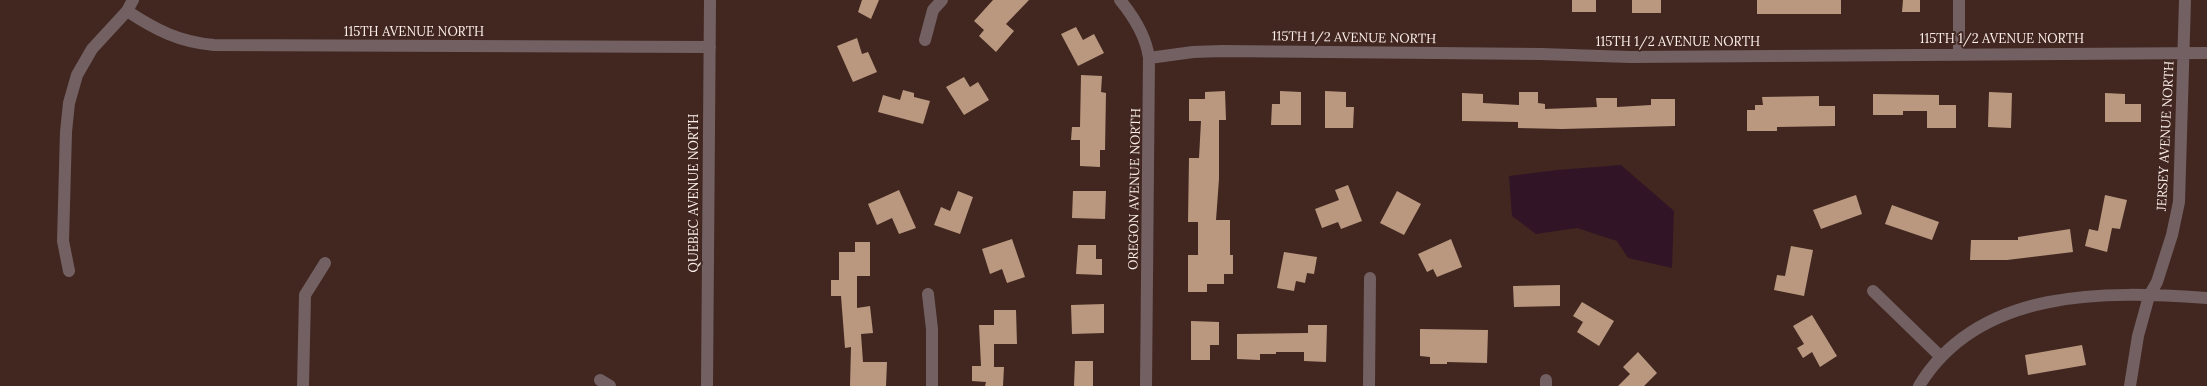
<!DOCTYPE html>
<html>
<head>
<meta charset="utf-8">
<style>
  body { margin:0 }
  canvas { display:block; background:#412720 }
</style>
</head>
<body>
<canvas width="2207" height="386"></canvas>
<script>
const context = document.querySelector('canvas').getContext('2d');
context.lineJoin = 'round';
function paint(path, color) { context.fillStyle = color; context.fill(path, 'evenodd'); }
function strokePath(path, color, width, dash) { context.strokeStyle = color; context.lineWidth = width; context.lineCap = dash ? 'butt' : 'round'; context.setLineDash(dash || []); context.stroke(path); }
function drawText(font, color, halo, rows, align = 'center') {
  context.font = font + ' Lora,serif'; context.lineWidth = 4; context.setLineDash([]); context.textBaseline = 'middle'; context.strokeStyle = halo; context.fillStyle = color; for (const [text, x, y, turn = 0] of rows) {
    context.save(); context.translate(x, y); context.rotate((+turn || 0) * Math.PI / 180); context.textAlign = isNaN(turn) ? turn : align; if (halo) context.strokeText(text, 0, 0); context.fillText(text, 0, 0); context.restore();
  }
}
paint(new Path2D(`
  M1621 165 1674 211 1672 268 1628 258 1617 241 1577 228 1536 234 1512 216 1509 176 1557 170Z`), '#311425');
paint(new Path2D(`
  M862 0H879L871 19 858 12Z
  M993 0H1029L1006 24 1014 31 996 52 979 36 984 30 974 21Z
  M1572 0H1596V12H1572Z
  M1632 0H1661V13H1632Z
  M1757 0H1841V14H1757Z
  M1903 0H1920V12H1902Z
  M1076 27 1083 40 1094 34 1104 53 1078 66 1061 34Z
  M857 38 862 54 868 52 877 72 853 82 837 46Z
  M1081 75 1102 76 1101 92 1106 93 1105 150H1100V167L1080 166V140H1071L1072 127H1080Z
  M964 77 970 87 978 82 989 100 964 115 946 87Z
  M903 90 914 93V97L930 101 923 124 878 112 883 95 900 100Z
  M1225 91 1226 120H1219V179L1216 220H1230V255H1233V274H1224V284H1207V292H1188V255H1198V222H1188L1189 158H1199L1201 121H1189V99H1205V92Z
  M1280 91 1301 92V125H1271L1272 104H1280Z
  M1325 91 1346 92V107H1354L1353 128H1325Z
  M1519 92H1538V103L1545 104V109L1597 107 1596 98H1617V107L1651 105V99H1675V126L1562 129 1518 128V122L1462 121V93L1483 94V103L1519 105Z
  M1989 92 2012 93 2011 128 1988 127Z
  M2105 93 2125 94V104H2141V122H2105Z
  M1873 94 1939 95V105H1956V128H1927V111H1903V115H1873Z
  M1819 96V106H1835V126L1777 127V131H1747V110H1755V105H1763L1762 97Z
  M1348 185 1362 221 1341 229 1338 222 1322 228 1315 209 1339 200 1335 190Z
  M899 190 916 228 899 234 892 218 877 225 868 204Z
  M958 191 973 197 960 234 934 225 941 207 950 211Z
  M1073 191H1106L1105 219 1072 218Z
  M1397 191 1421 204 1404 235 1380 223Z
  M1856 195 1862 214 1821 229 1813 210Z
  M2105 195 2127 200 2120 229 2112 228 2107 252 2085 246 2089 229 2098 231Z
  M1892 205 1939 222 1932 240 1885 224Z
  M2070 229 2073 252 2007 260H1970L1971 240H2018V237Z
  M1012 239 1025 277 1007 283 1002 269 990 274 982 249Z
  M1451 239 1462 267 1437 277 1433 269 1427 272 1418 254Z
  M855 242H870V276H857V308L870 306 873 333 861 334 863 362H887L886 386H850L851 347 845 348 841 296H831V280H839V252H855Z
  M1078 245H1096V259H1102V275L1076 274Z
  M1791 246 1813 250 1804 296 1774 290 1777 275 1785 276Z
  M1284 252 1317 257 1314 274 1307 273 1305 283 1296 281 1294 291 1277 288Z
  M1560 285V306L1514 307 1513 286Z
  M1582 302 1614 321 1599 346 1577 332 1583 322 1573 316Z
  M1104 304V333L1072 334 1071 305Z
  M994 310H1016L1017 344H994V367H1004L1003 386H985L986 382 972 381V366H981L979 325H994Z
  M1812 315 1837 356 1820 367 1812 352 1803 358 1797 348 1804 344 1793 326Z
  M1191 321 1219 322V345H1210V360H1191Z
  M1308 325H1327L1326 362 1304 361V352H1276V354H1260V360L1237 359V334L1308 333Z
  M1420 329 1488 330 1487 363 1447 362V364H1430V357L1420 356Z
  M2082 345 2086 365 2028 375 2025 355Z
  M1638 352 1657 373 1644 386H1618L1630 374 1623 367Z
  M1075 361H1093V386H1074Z`), '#ba987f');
strokePath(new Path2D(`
  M1120 0C1134 17 1146 36 1149 58L1146 386
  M127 11C156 30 179 42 214 45L710 47
  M925 40 933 10 942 0
  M1959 53V0
  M1149 58 1193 52 1222 51 1541 54 1630 57 2207 53
  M69 271 63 241 66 132 69 103 77 75 92 49 127 11 133 0
  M1873 291 1941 357
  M928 294 932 329V386
  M600 380 610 386
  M1546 380V386
  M303 386 305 295 325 263
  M707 386 710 0
  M1369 386 1370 278
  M1919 386C1979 287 2106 291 2207 298
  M2130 386 2138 336 2149 296 2157 282 2172 235 2179 202 2185 0`), '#736062', 12);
drawText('13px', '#fdefeb', '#412720', [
  ["115TH AVENUE NORTH",414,32],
  ["115TH 1/2 AVENUE NORTH",1354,38,1],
  ["115TH 1/2 AVENUE NORTH",2002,39],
  ["115TH 1/2 AVENUE NORTH",1678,42],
  ["JERSEY AVENUE NORTH",2166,136,-87],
  ["OREGON AVENUE NORTH",1135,189,-89],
  ["QUEBEC AVENUE NORTH",694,193,-90]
]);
</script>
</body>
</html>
